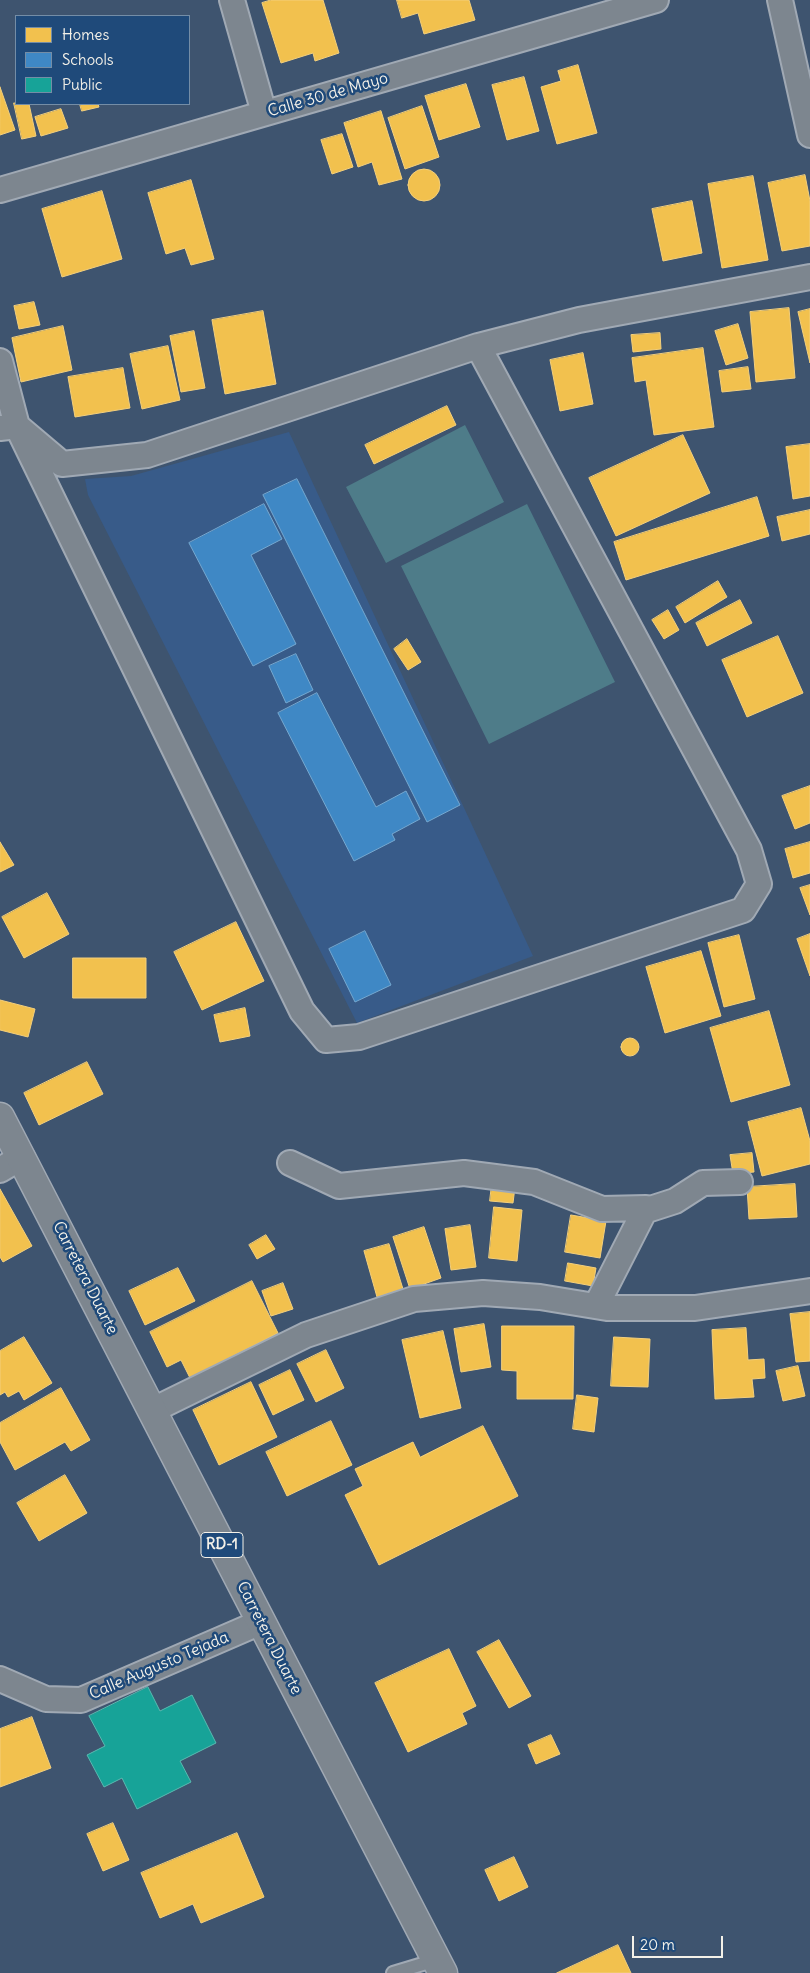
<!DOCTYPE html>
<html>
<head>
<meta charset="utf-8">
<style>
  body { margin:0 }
  #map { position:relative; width:810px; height:1973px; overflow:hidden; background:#3e546f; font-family:Delius,sans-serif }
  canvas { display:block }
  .legend { position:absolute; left:15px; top:15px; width:175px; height:90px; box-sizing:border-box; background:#1f4a7a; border:1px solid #748da6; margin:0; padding:6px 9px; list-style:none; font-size:15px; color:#f4f1e8 }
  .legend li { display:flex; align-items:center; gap:10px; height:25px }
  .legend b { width:25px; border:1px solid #748da6 }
  .scale { position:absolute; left:632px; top:1936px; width:91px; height:22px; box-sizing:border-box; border:2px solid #f4f1e8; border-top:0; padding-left:6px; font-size:15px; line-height:18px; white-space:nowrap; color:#f4f1e8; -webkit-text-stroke:4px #1f4a7a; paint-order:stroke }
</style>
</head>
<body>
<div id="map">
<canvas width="810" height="1973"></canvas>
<ul class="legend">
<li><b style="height:14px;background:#f2c14e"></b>Homes</li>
<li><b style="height:14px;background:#3f88c5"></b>Schools</li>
<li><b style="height:14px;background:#17a398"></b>Public</li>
</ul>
<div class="scale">20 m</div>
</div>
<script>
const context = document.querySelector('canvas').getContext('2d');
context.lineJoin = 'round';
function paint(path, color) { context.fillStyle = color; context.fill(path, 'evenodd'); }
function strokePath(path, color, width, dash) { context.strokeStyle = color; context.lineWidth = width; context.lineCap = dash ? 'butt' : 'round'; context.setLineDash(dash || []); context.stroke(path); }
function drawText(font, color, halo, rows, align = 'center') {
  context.font = font + ' Delius,sans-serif'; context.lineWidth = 5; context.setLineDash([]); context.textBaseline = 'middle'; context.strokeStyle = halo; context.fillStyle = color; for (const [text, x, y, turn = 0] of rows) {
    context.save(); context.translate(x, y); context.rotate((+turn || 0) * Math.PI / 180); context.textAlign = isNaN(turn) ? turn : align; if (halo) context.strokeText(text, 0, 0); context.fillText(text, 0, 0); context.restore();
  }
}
paint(new Path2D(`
  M289 432 533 956 357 1023 88 495 85 479 131 476Z`), '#385b89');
paint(new Path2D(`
  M465 425 504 502 386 563 346 487Z
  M527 504 615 682 489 744 401 566Z`), '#4e7c89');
const homes = new Path2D(`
  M271 0H323L339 53 315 61 313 53 281 63 262 3Z
  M397 0H469L475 20 424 34 418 13 402 18Z
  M578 65 597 133 557 144 541 87 561 81 558 71Z
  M524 77 539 131 507 140 492 85Z
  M466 84 480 127 439 140 425 96Z
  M0 87 15 130 0 135Z
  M14 103 29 104 36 136 22 139Z
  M80 104H98L99 107 82 111Z
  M422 106 439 157 405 169 388 118Z
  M61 109 68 128 41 136 35 117Z
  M381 111 402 179 379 185 372 162 358 167 344 123Z
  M342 134 353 167 332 174 321 140Z
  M408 185a16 16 0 1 1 32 0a16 16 0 1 1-32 0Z
  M805 175 810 201V246L782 251 768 183Z
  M753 176 768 260 722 268 708 184Z
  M191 180 214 259 191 265 185 248 166 254 148 193Z
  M102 191 122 259 62 277 42 209Z
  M692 201 702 253 663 261 652 209Z
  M34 302 40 325 19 329 14 306Z
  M789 308 795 378 756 382 750 312Z
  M810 309V363L798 312Z
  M263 311 276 384 225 394 212 320Z
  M738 324 748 358 726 365 715 331Z
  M63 326 72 370 21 382 12 338Z
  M194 331 205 388 181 392 170 336Z
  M660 333 661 349 633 352 631 335Z
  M168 346 180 400 142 409 130 354Z
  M703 348 714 427 654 435 646 380 635 382 632 358Z
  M583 353 593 404 560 411 550 360Z
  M748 367 751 389 722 392 719 371Z
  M123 368 130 408 75 417 68 377Z
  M447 406 456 425 374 464 365 445Z
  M683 435 710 493 616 536 589 478Z
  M810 444V496L793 499 786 447Z
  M757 497 769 536 626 580 614 542Z
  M810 510V534L782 541 777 517Z
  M718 581 727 597 685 623 676 607Z
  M740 600 752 623 707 646 696 623Z
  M668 610 679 630 664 639 652 620Z
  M778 636 803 693 747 717 722 660Z
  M407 639 421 662 408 670 394 649Z
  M810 786V823L795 829 782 796Z
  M0 842 14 865 0 872Z
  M810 842V873L793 878 785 849Z
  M810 885V915L800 888Z
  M47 893 69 934 24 958 2 917Z
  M236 922 264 981 202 1010 174 952Z
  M810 934V976L797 939Z
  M739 935 755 999 724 1007 708 943Z
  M701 951 721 1016 665 1033 646 967Z
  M73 958H146V998H73Z
  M0 1000 35 1009 28 1037 0 1030Z
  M245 1008 250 1036 220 1042 214 1015Z
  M769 1011 790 1085 731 1102 710 1028Z
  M621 1047a9 9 0 1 1 18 0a9 9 0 1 1-18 0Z
  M87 1062 103 1094 39 1125 24 1093Z
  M801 1108 810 1141V1164L762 1176 748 1122Z
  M752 1153 754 1172 733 1174 730 1155Z
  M492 1184 515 1187 513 1203 490 1201Z
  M795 1184 797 1217 749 1219 747 1187Z
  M0 1189 32 1246 3 1262 0 1257Z
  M494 1207 522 1210 517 1261 489 1258Z
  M571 1215 606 1221 600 1258 565 1252Z
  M470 1225 476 1267 451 1270 445 1229Z
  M424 1227 441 1278 410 1289 393 1237Z
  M266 1235 275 1249 257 1259 249 1245Z
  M389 1244 403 1289 377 1297 364 1251Z
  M568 1263 596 1268 593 1286 565 1281Z
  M178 1268 195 1301 145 1325 129 1291Z
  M252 1281 278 1333 190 1378 181 1360 167 1367 150 1332Z
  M283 1283 293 1309 271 1316 262 1291Z
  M810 1312V1361L796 1362 790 1314Z
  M484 1324 491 1367 461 1372 454 1329Z
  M502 1326H574L573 1399H517V1371L502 1370Z
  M746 1328 748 1360 764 1359 765 1378 752 1379 754 1397 715 1399 712 1330Z
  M443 1331 461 1408 420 1418 402 1340Z
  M24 1337 52 1383 24 1400 19 1391 8 1397 5 1392 0 1395V1351Z
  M614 1337 650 1339 648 1387 611 1386Z
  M326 1350 344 1388 316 1402 297 1364Z
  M798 1366 805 1396 783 1401 776 1371Z
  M290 1370 304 1400 273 1415 259 1385Z
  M251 1382 277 1437 219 1465 193 1410Z
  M61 1388 90 1440 71 1451 65 1442 15 1470 0 1442V1423Z
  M577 1395 598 1398 594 1432 573 1429Z
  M331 1421 352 1465 287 1496 266 1452Z
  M483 1426 518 1496 379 1565 345 1495 363 1486 355 1469 413 1442 420 1457Z
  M65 1475 87 1513 39 1541 17 1503Z
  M499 1640 531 1696 509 1708 477 1652Z
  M449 1649 476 1706 462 1713 467 1724 408 1752 375 1683Z
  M32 1717 51 1768 0 1787V1729Z
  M551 1735 560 1754 536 1764 528 1745Z
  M113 1823 129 1860 103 1871 87 1834Z
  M237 1833 264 1897 201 1923 193 1904 160 1918 141 1873Z
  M514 1857 528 1887 499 1901 485 1870Z
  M618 1945 631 1973H557Z`);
paint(homes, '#f2c14e');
strokePath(homes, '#f3cf7c', 1);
const schools = new Path2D(`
  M297 479 460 805 427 822 263 495Z
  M264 504 282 539 251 555 296 644 253 666 189 543Z
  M296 654 313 690 286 703 269 666Z
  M317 693 376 807 406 791 420 819 392 834 395 840 354 861 278 713Z
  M365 931 391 985 355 1002 329 949Z`);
paint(schools, '#3f88c5');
strokePath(schools, '#75a8d0', 1);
const public = new Path2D(`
  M148 1687 160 1711 192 1695 216 1743 180 1761 191 1782 137 1809 122 1778 104 1787 87 1755 105 1746 89 1716Z`);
paint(public, '#17a398');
strokePath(public, '#59bab0', 1);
const service = new Path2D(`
  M393 1973 436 1960`);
const minor = new Path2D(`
  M232 0 264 113
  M780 0 810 135
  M0 190 656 0
  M0 361 17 426 302 1011 326 1040 359 1037 743 910 759 884 749 850 478 346
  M0 428 17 426 62 464 147 455 478 346 579 320 810 277
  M290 1163 339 1186 464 1173 534 1182 602 1209 646 1208 596 1306
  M0 1170 22 1157
  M644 1211 675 1201 703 1183 740 1182
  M153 1410 306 1335 414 1299 483 1293 540 1297 607 1308H695L810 1291
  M0 1679 46 1699 81 1700 261 1622`);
const primary = new Path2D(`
  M0 1117 443 1973`);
strokePath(service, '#a0a9b4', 16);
strokePath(minor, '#a0a9b4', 28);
strokePath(primary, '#a0a9b4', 31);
strokePath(service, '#7d868f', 12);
strokePath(minor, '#7d868f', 24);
strokePath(primary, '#7d868f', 28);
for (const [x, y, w] of [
  [222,1545,42]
]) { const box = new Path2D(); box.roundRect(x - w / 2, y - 12.5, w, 25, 4); context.fillStyle = '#1f4a7a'; context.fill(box); strokePath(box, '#f4f1e8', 1); }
drawText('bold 15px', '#f4f1e8', null, [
  ["RD-1",222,1545]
]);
drawText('16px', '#f4f1e8', '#1f4a7a', [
  ["Calle 30 de Mayo",328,95,-16],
  ["Carretera Duarte",85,1278,63],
  ["Carretera Duarte",269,1638,63],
  ["Calle Augusto Tejada",159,1666,-23]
]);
</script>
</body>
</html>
